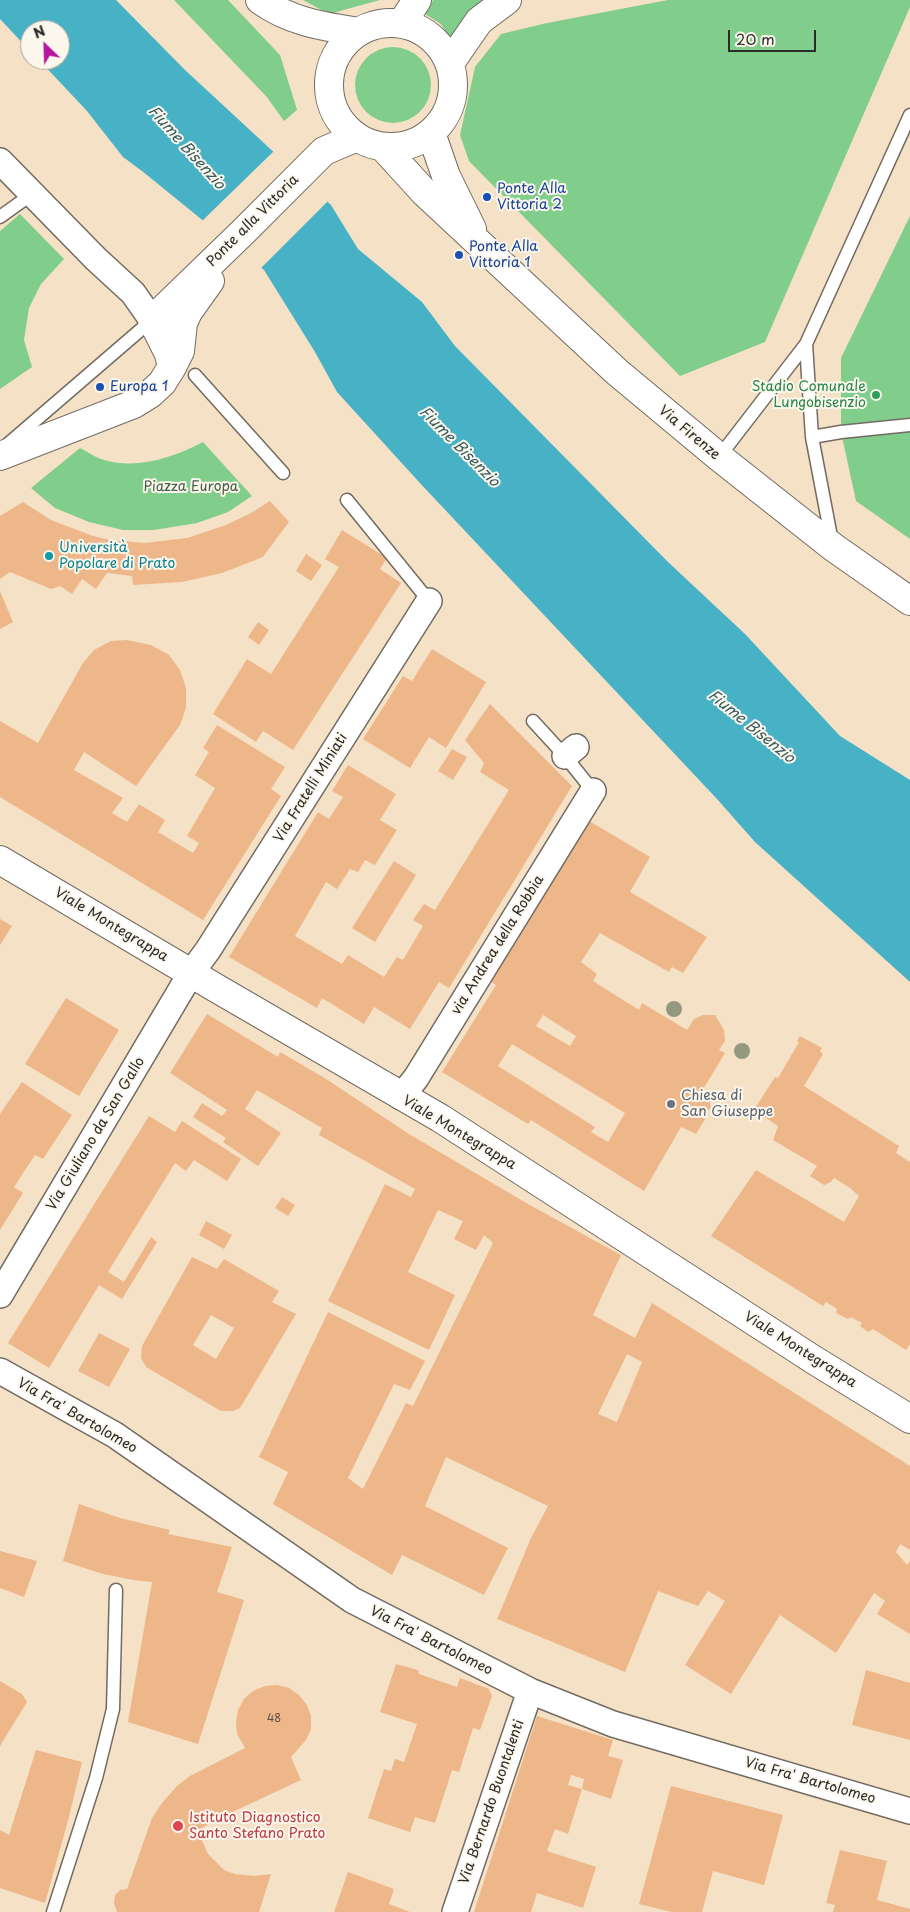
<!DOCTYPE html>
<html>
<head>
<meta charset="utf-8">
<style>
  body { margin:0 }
  #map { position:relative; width:910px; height:1912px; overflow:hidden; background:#f5e1c6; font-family:"Playpen Sans",sans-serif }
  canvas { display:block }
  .north { position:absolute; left:20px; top:20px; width:50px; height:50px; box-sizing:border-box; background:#fbf7ec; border:1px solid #a8a59f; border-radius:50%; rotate:336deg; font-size:14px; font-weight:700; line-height:20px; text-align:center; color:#2b2b2b }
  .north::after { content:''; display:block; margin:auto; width:18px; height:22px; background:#b5179e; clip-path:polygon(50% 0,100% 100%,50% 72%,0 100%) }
  .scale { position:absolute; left:728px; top:30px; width:88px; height:22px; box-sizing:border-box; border:2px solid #2b2b2b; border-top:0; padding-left:6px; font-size:15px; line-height:18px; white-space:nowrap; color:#2b2b2b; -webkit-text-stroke:4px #fbf7ec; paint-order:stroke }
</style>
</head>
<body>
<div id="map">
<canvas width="910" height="1912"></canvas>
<div class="north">N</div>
<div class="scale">20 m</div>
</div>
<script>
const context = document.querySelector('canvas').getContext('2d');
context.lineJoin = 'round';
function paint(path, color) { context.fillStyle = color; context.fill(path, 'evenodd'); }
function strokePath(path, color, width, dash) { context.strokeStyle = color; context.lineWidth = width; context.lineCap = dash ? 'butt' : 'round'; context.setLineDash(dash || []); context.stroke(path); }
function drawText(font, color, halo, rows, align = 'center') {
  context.font = font + ' "Playpen Sans",sans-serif'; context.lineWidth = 4; context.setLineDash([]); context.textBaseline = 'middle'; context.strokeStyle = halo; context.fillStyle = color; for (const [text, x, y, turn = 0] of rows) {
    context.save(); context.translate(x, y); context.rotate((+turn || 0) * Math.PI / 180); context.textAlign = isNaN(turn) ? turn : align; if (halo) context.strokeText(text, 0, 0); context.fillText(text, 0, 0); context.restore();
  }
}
paint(new Path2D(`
  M174 0H228L280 55 297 110 284 121 266 96Z
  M303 0H380L329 14Z
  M433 0H490L471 12 450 38 441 24 425 14Z
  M668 0H910V7L765 342 680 376 469 161 460 135 475 67 501 34 547 23Z
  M355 85a38 38 0 1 1 76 0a38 38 0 1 1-76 0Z
  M20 214 64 259 41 284 29 308 24 340 32 367 0 389V231Z
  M910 216V539L856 501 841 432V358Z
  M203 442 252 496 228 512 197 523 154 530H123L89 522 55 508 31 488 80 448C88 452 96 458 104 460 138 470 174 457 203 442Z`), '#81cd8b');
paint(new Path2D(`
  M0 0H116L185 70 331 205 358 249 422 302 455 346 668 562 745 634 840 736 910 780V982L755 842 717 799 419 482 337 392 315 352 264 270 142 171 123 157 87 111 39 60H60V30H30V51L0 19Z`), '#47b1c6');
paint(new Path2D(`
  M275 150 329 200 260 269 201 222Z`), '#f5e1c6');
paint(new Path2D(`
  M270 501 289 522 263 557 222 573 182 582 133 585 132 576 107 573 96 589 82 579 72 594 60 586 51 589 10 572 0 579V516L23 502 51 520 93 536 110 540 145 543 187 538 226 525 251 513Z
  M342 530 387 558 380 569 401 583 293 750 263 731 256 742 213 714 247 659 271 674 339 567 325 559Z
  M306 554 322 565 311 581 296 571Z
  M0 591 13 622 0 629Z
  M258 622 269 630 259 645 248 637Z
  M127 640 151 645 169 655 180 670 186 688V708L180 725 136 786 84 752 74 770 123 798 112 813 127 822 139 804 165 820 158 832 193 853 199 843 187 836 215 788 195 775 209 752 203 748 217 725 285 767 271 789 281 796 203 920 0 797V721L38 743 83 663 94 650 111 641Z
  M432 649 486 682 446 748 429 737 410 768 363 739 403 676 412 681Z
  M490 704 572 786 449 988 439 982 410 1029 374 1007 364 1024 322 998 317 1008 229 957 318 812 329 819 343 797 332 791 348 765 396 794 380 820 397 830 375 865 365 860 358 872 350 869 337 889 326 882 295 936 342 964 348 955 384 977 397 957 403 960 423 926 413 920 424 904 435 910 509 790 480 772 484 763 465 740Z
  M452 749 467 757 453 780 438 771Z
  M586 819 650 857 630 892 707 937 683 973 672 967 669 972 600 933 581 962 597 974 593 981 639 1010 642 1003 687 1030 694 1019 703 1015H715L724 1030 725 1041 719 1050 725 1053 702 1091 708 1095 711 1108 701 1117 705 1119 696 1134 681 1127 644 1191 531 1120 528 1124 442 1072 496 985 491 982ZM543 1015 576 1036 570 1046 536 1026ZM512 1044 625 1113 608 1142 591 1132 595 1127 498 1066Z
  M394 861 416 875 375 942 352 928Z
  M0 919 12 926 0 945Z
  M66 998 119 1030 79 1096 25 1064Z
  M207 1014 278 1057 280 1052 323 1077 409 1134 528 1204 621 1255 593 1315 635 1338 652 1303 910 1466V1550L900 1544 896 1552 907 1565 910 1561V1634L877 1614 885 1601 874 1593 836 1653 780 1615 731 1694 685 1665 725 1601 708 1591 698 1606 658 1591 625 1672 497 1619 531 1538 548 1506 446 1457 425 1506 508 1548 484 1595 402 1555 392 1575 273 1504 288 1472 259 1457 328 1312 425 1361 410 1390 394 1384 348 1478 363 1489 406 1403 413 1406 493 1243 484 1235 476 1250 454 1239 463 1221 438 1210 408 1272 455 1295 429 1350 328 1301 385 1184 411 1197 415 1189 319 1135 322 1128 257 1090 245 1109 281 1133 258 1166 223 1142 226 1138 193 1117 202 1103 222 1116 227 1110 170 1073ZM627 1354 642 1362 617 1422 598 1414Z
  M800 1036 822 1048 820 1051 823 1054 804 1086 899 1146 896 1153 910 1162V1344L906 1350 873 1329 868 1332 860 1326 862 1323 851 1317 848 1319 836 1313 837 1309 826 1302 823 1306 711 1236 756 1170 844 1222 859 1196 850 1188 834 1178 831 1182 824 1185 810 1176 817 1166 773 1140 778 1126 754 1110 775 1077 778 1078 799 1042 797 1041Z
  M22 1082 72 1115 43 1159 35 1155 14 1187 23 1193 0 1230V1114Z
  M149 1116 175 1132 182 1121 241 1159 227 1181 194 1160 186 1171 175 1163 108 1272 124 1282 151 1237 157 1242 130 1286 122 1299 99 1285 49 1368 8 1343Z
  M282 1197 295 1205 288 1216 275 1208Z
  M206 1221 232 1235 224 1249 199 1235Z
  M192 1257 217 1269 224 1259 279 1291 272 1302 296 1314 240 1408 233 1411H221L146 1367 141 1358 142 1346ZM211 1315 234 1328 216 1359 193 1345Z
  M99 1333 130 1349 109 1387 78 1371Z
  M79 1504 120 1518 170 1530 168 1534 232 1547 217 1592 244 1600 198 1744 128 1722 152 1582 133 1580 103 1574 63 1561Z
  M0 1551 37 1561 24 1597 0 1588Z
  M396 1664 418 1670 419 1674 457 1687 460 1678 489 1689 492 1696 480 1730 473 1728 459 1772 452 1770 435 1823 415 1817 410 1832 368 1818 384 1769 391 1771 395 1759 404 1762 417 1724 380 1712Z
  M866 1670 910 1683V1740L852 1725Z
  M0 1681 22 1694 27 1702 0 1746Z
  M277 1685 289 1688 299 1695 307 1705 311 1716V1729L306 1740 291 1757 301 1780 211 1822 201 1829V1838L208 1854 224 1870 235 1874 254 1876 271 1874 259 1912H117L114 1903 115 1895 120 1890 127 1889 152 1818 162 1803 177 1786 190 1776 245 1748 237 1734 236 1722 238 1710 244 1699 253 1691 265 1686Z
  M537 1716 613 1740 608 1756 623 1760 611 1799 582 1789 584 1779 571 1775 568 1785 582 1789 568 1834 555 1829 547 1851 596 1867 583 1908 537 1893 531 1912H474Z
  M36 1750 82 1762 69 1817 45 1903 0 1888V1830L9 1835Z
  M671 1786 783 1815 764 1885 713 1871 702 1912H671L639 1904Z
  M840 1850 887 1861 877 1900 910 1909V1912H833L835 1905 826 1903Z
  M348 1872 394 1889 389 1904 410 1912H334Z`), '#edb78a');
const lane = new Path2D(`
  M0 217 32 194
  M806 344 812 437 832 542
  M195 375 283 473
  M812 437 841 432 910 425
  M8 444 152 320
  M719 457 806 344 910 115
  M347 500 429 601
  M533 721 565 756 593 791
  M53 1912 96 1778 113 1709 116 1590`);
const street = new Path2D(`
  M0 161 96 259 133 293 152 320
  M565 756 576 747
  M401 1097 416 1078 593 791
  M0 1295 191 973 208 950 429 601
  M0 1371 115 1435 352 1600 530 1691 613 1724 910 1811
  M455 1912 530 1691`);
const secondary = new Path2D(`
  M260 0C291 22 322 26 358 32
  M329 85a62 62 0 1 1 124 0a62 62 0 1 1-124 0Z
  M402 23 417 0
  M450 63 479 21 507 0
  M431 133 446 176 472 229
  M383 147 424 192 617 372 719 457 833 547 910 601
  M172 367 180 351 183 323 188 312 210 281
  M0 456 134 404 150 394 162 383 172 367 169 354 152 320 243 232 324 151 357 137
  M0 860 216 988 440 1118 814 1360 910 1419`);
strokePath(lane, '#726b61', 15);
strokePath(street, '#726b61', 28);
strokePath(secondary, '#726b61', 30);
strokePath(lane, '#fff', 12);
strokePath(street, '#fff', 25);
strokePath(secondary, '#fff', 28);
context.fillStyle = '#949881';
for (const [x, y] of [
  [674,1009],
  [742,1051]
]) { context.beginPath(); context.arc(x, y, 8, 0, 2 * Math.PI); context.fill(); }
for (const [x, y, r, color] of [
  [487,197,5,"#1a4fb4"],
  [459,255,5,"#1a4fb4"],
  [100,387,5,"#1a4fb4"],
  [876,395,5,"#2e9e5b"],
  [49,556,5,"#0f9aa8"],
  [671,1104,5,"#6b7280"],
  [178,1826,6,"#e0444e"]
]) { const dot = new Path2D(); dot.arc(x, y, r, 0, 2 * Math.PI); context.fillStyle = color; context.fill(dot); strokePath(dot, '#fbf7ec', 2); }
drawText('11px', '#5c4e43', null, [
  ["48",274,1719]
]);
drawText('14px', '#164399', '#fbf7ec', [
  ["Ponte Alla",497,189],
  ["Vittoria 2",497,205],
  ["Ponte Alla",469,247],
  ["Vittoria 1",469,263],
  ["Europa 1",110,387]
], 'left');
drawText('14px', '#2b2b2b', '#fbf7ec', [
  ["Ponte alla Vittoria",253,221,-45],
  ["Via Firenze",689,433,40],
  ["Via Fratelli Miniati",311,788,-58],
  ["Viale Montegrappa",111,925,31],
  ["via Andrea della Robbia",498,945,-58],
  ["Viale Montegrappa",459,1133,31],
  ["Via Giuliano da San Gallo",96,1134,-59],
  ["Viale Montegrappa",800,1350,32],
  ["Via Fra' Bartolomeo",77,1416,30],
  ["Via Fra' Bartolomeo",431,1641,27],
  ["Via Fra' Bartolomeo",810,1781,16],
  ["Via Bernardo Buontalenti",492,1802,-71]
]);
drawText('14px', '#27864d', '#fbf7ec', [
  ["Stadio Comunale",866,387],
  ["Lungobisenzio",866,403]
], 'right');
drawText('14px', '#455c48', '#fbf7ec', [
  ["Piazza Europa",191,487]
]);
drawText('14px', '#0d838f', '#fbf7ec', [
  ["Università",59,548],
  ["Popolare di Prato",59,564]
], 'left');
drawText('14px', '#5b616d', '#fbf7ec', [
  ["Chiesa di",681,1096],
  ["San Giuseppe",681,1112]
], 'left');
drawText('14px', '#be3a42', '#fbf7ec', [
  ["Istituto Diagnostico",189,1818],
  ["Santo Stefano Prato",189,1834]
], 'left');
drawText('italic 15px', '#355a61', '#fbf7ec', [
  ["Fiume Bisenzio",186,148,48],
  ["Fiume Bisenzio",459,447,45],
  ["Fiume Bisenzio",751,727,39]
]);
</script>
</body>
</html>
